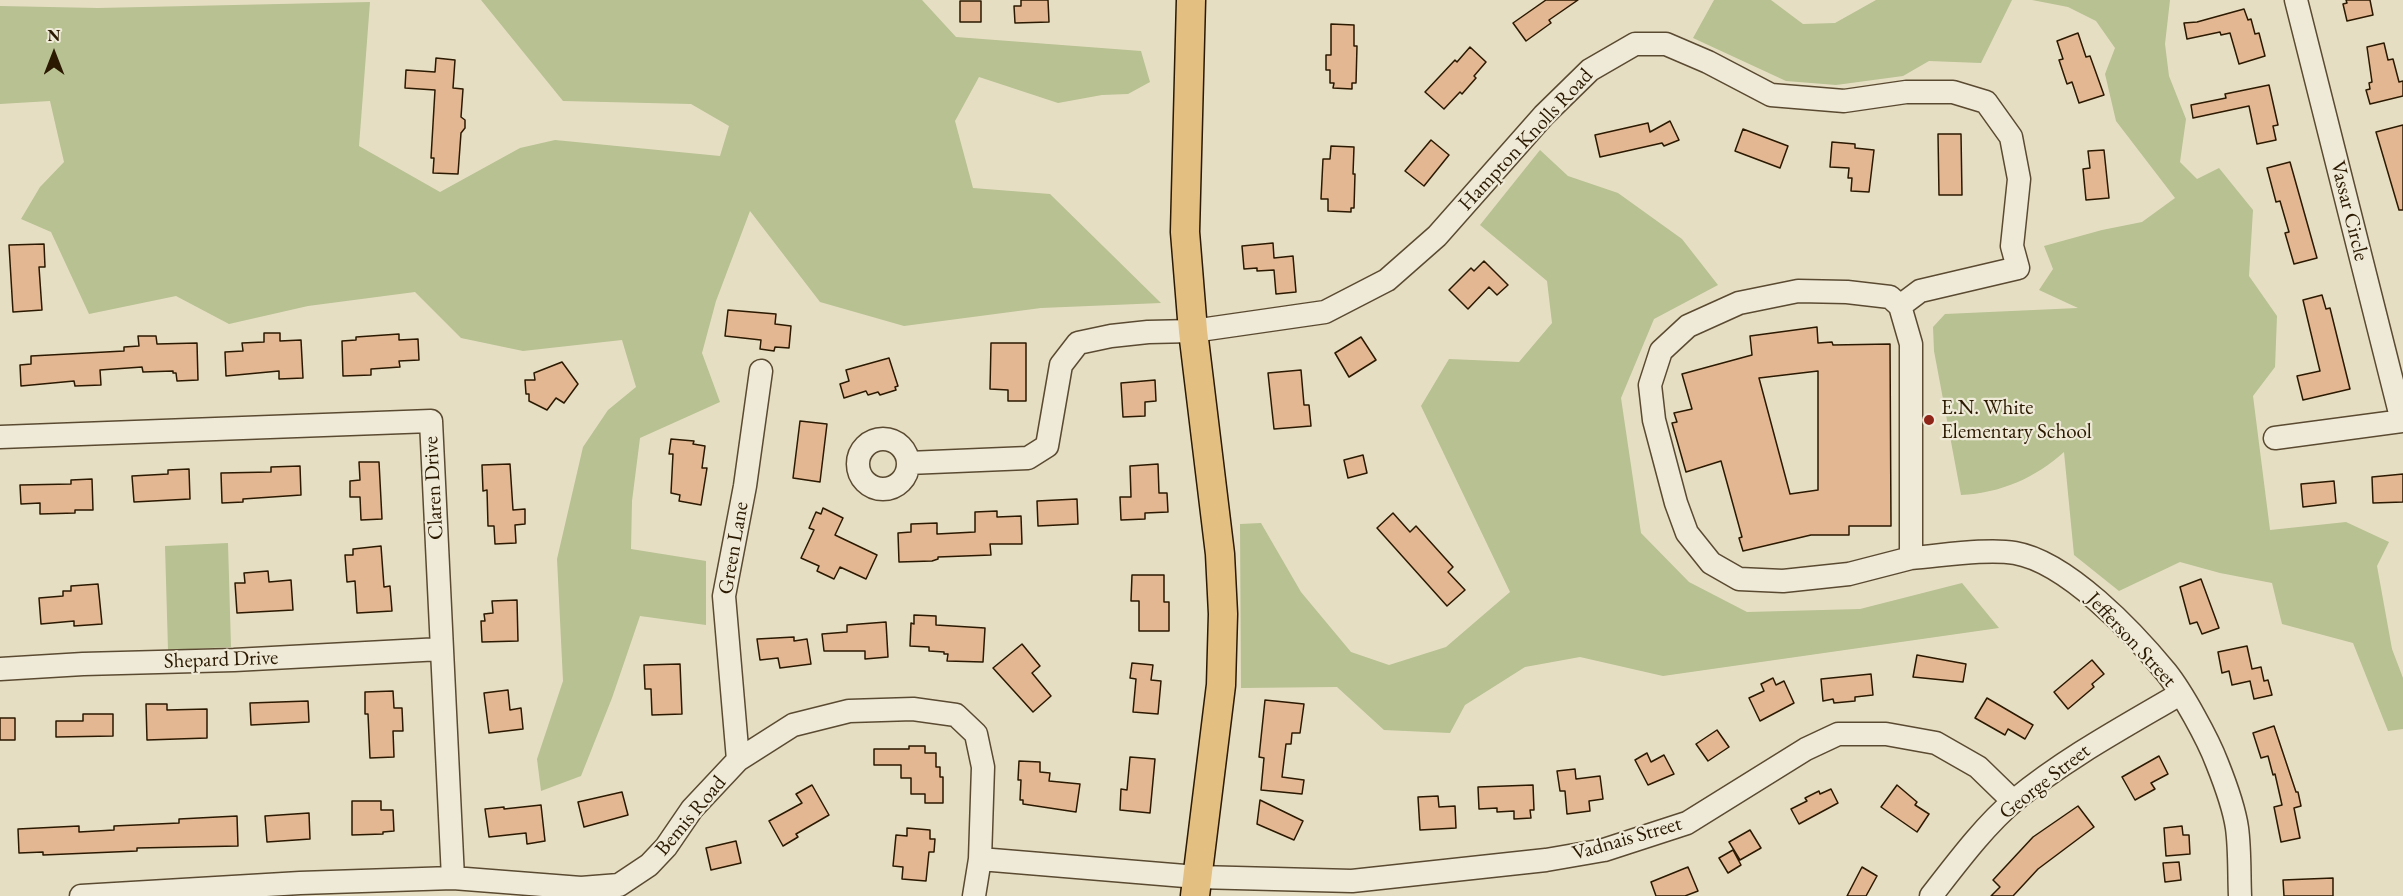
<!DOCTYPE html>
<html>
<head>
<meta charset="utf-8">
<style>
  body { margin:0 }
  #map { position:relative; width:2403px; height:896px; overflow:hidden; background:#e6dec2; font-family:"EB Garamond",serif }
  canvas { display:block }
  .north { position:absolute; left:24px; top:24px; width:60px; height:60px; -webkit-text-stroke:4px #efead7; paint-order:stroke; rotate:0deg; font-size:16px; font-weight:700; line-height:24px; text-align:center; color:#2b1901 }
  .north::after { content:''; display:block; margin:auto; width:21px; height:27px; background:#2b1901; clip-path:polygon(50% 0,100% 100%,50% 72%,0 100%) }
</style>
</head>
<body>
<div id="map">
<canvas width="2403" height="896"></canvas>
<div class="north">N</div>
</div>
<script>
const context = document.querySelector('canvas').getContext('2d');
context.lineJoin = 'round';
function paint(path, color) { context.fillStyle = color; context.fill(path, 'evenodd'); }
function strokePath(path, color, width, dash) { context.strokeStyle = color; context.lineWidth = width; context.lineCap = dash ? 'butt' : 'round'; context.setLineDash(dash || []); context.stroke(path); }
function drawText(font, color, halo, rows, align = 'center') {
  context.font = font + ' "EB Garamond",serif'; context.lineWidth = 4.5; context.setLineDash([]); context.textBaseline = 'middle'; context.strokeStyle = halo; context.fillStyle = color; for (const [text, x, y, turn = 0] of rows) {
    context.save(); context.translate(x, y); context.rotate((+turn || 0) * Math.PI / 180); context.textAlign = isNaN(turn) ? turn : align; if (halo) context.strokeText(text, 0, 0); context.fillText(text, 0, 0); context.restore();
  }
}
paint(new Path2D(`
  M481 0H922L956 37 1141 51 1150 82 1128 94 1102 95 1058 103 979 77 955 121 973 188 1050 194 1161 303 1041 308 904 326 820 302 750 211 716 301 702 353 720 402 640 438 632 501 631 549 706 561V625L640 616 612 698 581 776 541 791 537 759 563 681 557 559 583 447 608 410 636 387 622 340 523 351 461 338 415 292 308 306 229 324 176 296 89 314 51 232 21 219 40 187 64 162 50 101 0 104V6L98 8 370 2 359 146 440 192 520 148 555 140 720 156 729 126 691 104 563 101Z
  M1714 0H1771L1803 24 1835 23 1876 0H2012L1981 63 1929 61 1903 76 1836 85 1786 81 1693 38Z
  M2032 0H2170L2165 44 2169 76 2186 119 2180 162 2197 179 2219 168 2253 210 2249 276 2277 316 2275 367 2253 396 2270 530 2346 522 2389 542 2377 566 2392 649 2403 678V729L2388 731 2353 643 2282 624 2272 583 2220 573 2180 562 2119 591 2074 555 2064 452C2035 478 2001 493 1961 495L1934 351 1933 327 1945 314 2078 308 2039 290 2053 269 2044 246 2102 230 2142 222 2175 198 2116 121 2105 74 2115 48 2096 21 2068 7Z
  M1540 150 1568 176 1618 193 1682 239 1718 285 1654 319 1621 398 1641 533 1689 582 1747 612 1860 609 1962 583 1999 628 1663 676 1580 657 1525 667 1465 705 1450 733 1384 730 1337 687 1241 688 1240 524 1261 523 1301 592 1351 652 1389 665 1446 647 1510 592 1421 406 1449 359 1519 362 1552 323 1547 281 1480 225Z
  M228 543 231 647 168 650 165 546Z`), '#b7c192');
const building = new Path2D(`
  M1021 0H1048L1049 22 1015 23 1014 6H1021Z
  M1546 0H1578L1549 20 1551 23 1526 41 1513 23Z
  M2346 0H2370L2373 15 2347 21 2343 4 2347 3Z
  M960 1H981V22H960Z
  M2244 9 2248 20 2251 19 2255 34 2259 33 2265 56 2239 64 2230 33 2221 35 2220 32 2187 39 2184 23 2197 22Z
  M1331 24 1354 25V46H1357L1356 83H1352V89L1333 88 1334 83H1330V70H1326V55H1331Z
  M2078 33 2086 57 2090 56 2104 95 2079 103 2072 82 2067 84 2059 60 2063 59 2057 41Z
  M2384 43 2388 60 2393 59 2399 82 2403 81V96L2370 104 2366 90 2370 89 2369 83 2372 82 2367 47Z
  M1470 47 1486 62 1474 76 1476 78 1462 94 1460 92 1444 109 1425 92 1455 60 1457 62Z
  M436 58 455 60 453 88 463 89 461 117 465 120V128L461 133 458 174 433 173 434 158H431L435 90 405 88 406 70 435 72Z
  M2269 85 2278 125 2273 126 2276 140 2257 144 2249 106 2193 118 2191 105 2226 98 2225 94Z
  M1670 121 1679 140 1664 146 1662 143 1600 157 1595 135 1648 123 1650 132Z
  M2403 125V210H2399L2376 132Z
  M1743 129 1788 146 1780 168 1735 151Z
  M1938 134H1961L1962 195H1939Z
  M1431 140 1449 155 1424 186 1405 171Z
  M1832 142 1855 144V148L1874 150 1869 192 1851 191 1852 178H1848L1849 168 1830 167Z
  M1331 146 1354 147 1353 174H1355L1354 208H1351V212L1328 211V199H1321L1323 159H1330Z
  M2104 150 2109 198 2086 200 2083 169 2090 168 2088 151Z
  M2290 162 2317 258 2294 264 2285 233 2289 232 2280 201 2276 202 2267 168Z
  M1273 243 1274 258 1293 256 1296 292 1276 294 1274 270 1257 271V268L1244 269 1242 246Z
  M44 244 45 267H39L42 310 13 312 9 245Z
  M1484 261 1508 285 1497 295 1489 287 1468 309 1449 290 1471 268 1474 271Z
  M2322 295 2326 309 2330 308 2350 389 2303 400 2297 376 2320 371 2303 300Z
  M728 310 776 314 775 324 791 326 789 348 775 347 774 351 760 349 761 340 725 336Z
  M1817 327 1818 343 1832 342 1833 345 1890 344 1891 526H1849V535H1811L1743 551 1739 538 1742 537 1721 461 1686 472 1672 423 1677 422 1674 413 1692 409 1682 374 1752 355 1750 336ZM1818 371V490L1790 494 1759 378Z
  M264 333H280V341L301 340 303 378 279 379V371L226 376 225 352 243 351 242 343 264 342Z
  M399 334V340L418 339 419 360 399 361 400 367 371 369V375L343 376 342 341 356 340V337Z
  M138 336H156L157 344 197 343 198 380 177 381 176 373H173V371L143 372 142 367 100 370 101 385 75 386 74 381 21 386 20 365 31 364V356L124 351V347L139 346Z
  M1361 337 1376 360 1349 377 1335 353Z
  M991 343H1026V401H1008V390L990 389Z
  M889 358 898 386 895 387 896 390 880 395 878 392 868 395 866 391 844 398 840 384 849 381 846 370Z
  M562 362 578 384 564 403 556 398 547 410 529 401V394H526L525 380H535L534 373Z
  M1301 370 1304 405H1309L1311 426 1274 429 1268 373Z
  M1155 380 1156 401 1145 402V416L1123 417 1121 383Z
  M800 421 827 424 820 482 793 478Z
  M671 439 694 441 693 444 705 446 702 468H707L701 505 679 501 680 495 671 493 673 454H669Z
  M1363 455 1367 473 1348 478 1344 460Z
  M359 462H379L382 519 361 520 360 497H350V481L360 480Z
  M510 464 513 510 525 509V524L515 525 516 543 495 544 494 526H488L487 490 483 491 482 465Z
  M1158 464 1159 493H1167L1168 512 1145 513V519L1121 520 1120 497H1131L1130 466Z
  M300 466 301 495 243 499V502L222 503 221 473 271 472V467Z
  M189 469 190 499 134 502 132 476 168 474V470Z
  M2403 474V502L2373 503 2372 477Z
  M92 479 93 510H75V513L40 514V503L21 504 20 485 71 484V480Z
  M2334 481 2336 503 2303 507 2301 484Z
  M1077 499 1078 524 1038 526 1037 501Z
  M823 508 843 518 835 535 877 555 866 579 840 567 834 579 817 571 819 566 801 558 814 530 809 528 816 512 821 514Z
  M997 511V517L1021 516 1022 544H990L991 555 938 557V559L932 561 899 562 898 533 911 532V524L937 523V534L975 532V512Z
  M1393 513 1410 532 1416 526 1453 567 1448 572 1465 590 1447 606 1377 528Z
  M381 546 384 587 390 586 392 611 357 613 355 581 347 582 345 555H353V549Z
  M268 571 269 582 291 580 293 610 237 613 235 583H245L244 573Z
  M1132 575H1164V602H1169V631H1139V601H1131Z
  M2201 579 2219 628 2202 634 2197 622 2190 624 2180 587Z
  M98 584 102 624 74 626V621L41 624 39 598 63 596V591H71V586Z
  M517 600 518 641 482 642 481 621H485L484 614 493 613 492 601Z
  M914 615 936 616V625L985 628 983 662 947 661 948 654H944V652L929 651V647L910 646 911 623 914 624Z
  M886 622 888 657 865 659V651H824L822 634 847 632V625Z
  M794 637V641L807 639 811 664 780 668 778 658 760 660 757 639Z
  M1022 644 1040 666 1032 673 1051 696 1033 712 993 668Z
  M2247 646 2252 669 2261 667 2264 681 2268 680 2272 695 2254 699 2250 681 2232 685 2229 671 2222 673 2218 652Z
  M1917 655 1966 664 1963 682 1913 677Z
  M2092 660 2104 674 2092 684 2094 687 2068 709 2054 692Z
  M1132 663 1153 665 1151 680 1161 681 1158 714 1133 712 1136 679 1130 678Z
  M680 664 682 714 652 715 651 689H645L644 665Z
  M1871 674 1873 695 1855 697V701L1834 703 1833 699 1823 701 1821 679Z
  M1773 678 1776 685 1784 681 1794 703 1760 721 1749 698 1764 691 1761 684Z
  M508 690 510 710 521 708 523 729 489 733 484 693Z
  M393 691 394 708H402L403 731H393L394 757 370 758 368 714H365V692Z
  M1987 698 2033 725 2025 739 2008 729 2005 735 1975 718Z
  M1265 700 1304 704 1300 733H1292L1291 744H1286L1282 777 1304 780 1302 794 1261 790 1264 758 1259 757Z
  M308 701 309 722 251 725 250 703Z
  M146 704H167V710L207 709V738L147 740Z
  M83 714H113V736L56 737V721H83Z
  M0 718H15V740H0Z
  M2274 726 2296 792H2298L2301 806 2294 808 2300 838 2281 842 2274 807 2282 805 2275 774 2273 775 2268 756 2261 758 2253 733Z
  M1717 730 1729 747 1708 761 1696 744Z
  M909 746H925V753H936V767H940V777H943V803H925V794H911V778H901V765H874V749H909Z
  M1647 753 1651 762 1664 755 1674 774 1648 785 1635 760Z
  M2159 756 2168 774 2151 783 2155 789 2135 800 2122 777Z
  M1130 757 1155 759 1150 813 1120 810 1121 789 1127 790Z
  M1019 761 1040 762V772L1050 773 1049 781 1080 784 1076 812 1023 804V800H1020L1021 780H1018Z
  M1575 769 1576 779 1600 776 1603 799 1589 801 1590 811 1567 814 1565 791H1560L1557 771Z
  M812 785 829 815 796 834 798 837 783 846 769 821 802 803 796 794Z
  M1533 785 1534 810H1530L1531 818 1514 819V811L1497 812V808L1479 809 1478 787Z
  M1897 785 1917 802 1915 805 1929 814 1917 832 1881 807Z
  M1831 789 1838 803 1799 824 1791 809 1807 801 1805 798 1819 791 1820 794Z
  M622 792 628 815 584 827 578 802Z
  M1438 796 1439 807 1455 806 1456 828 1420 830 1418 797Z
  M1260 800 1303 821 1294 840 1257 824Z
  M352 801H381V810H393L394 831 383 832V834L352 835Z
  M541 805 545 841 527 844 526 833 489 837 485 809 504 807V809Z
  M2078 806 2094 827 2038 869 2013 896H1991L2000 887 1993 880 2033 837Z
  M309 813 310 839 267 842 265 816Z
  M237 816 238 846 137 848V851L43 855V852L19 853 18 829 79 826V832L114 830V826L179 823V819Z
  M2182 826 2183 835H2189L2190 854 2166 856 2164 828Z
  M907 828 930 830V839H935L934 852H929L926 881 902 879 903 867 893 866 896 835 907 836Z
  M1750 830 1761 848 1740 860 1729 842Z
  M736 841 741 863 711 870 706 848Z
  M1733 850 1741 865 1728 873 1719 858Z
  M2179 862 2181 880 2165 882 2163 863Z
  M1688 867 1698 891 1685 896H1656L1651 882Z
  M1862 867 1877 876 1866 896H1847Z
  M2333 878V896H2284L2283 880Z`);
paint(building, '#e3b792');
strokePath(building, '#2b1901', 1.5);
const minor = new Path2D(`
  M2296 0 2402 421
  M1798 291 1847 292 1890 297 1900 306 1911 344V558L1849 574 1783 581 1739 579 1711 563 1687 533 1676 503 1654 420 1650 385 1661 351 1688 326 1739 303Z
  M0 437 431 421 453 878
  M2275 438 2403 421
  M858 464a25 25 0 1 1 50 0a25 25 0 1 1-50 0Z
  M908 463 1028 458 1047 446 1061 365 1078 343 1111 336 1148 332 1193 331 1325 312 1387 280 1437 236 1544 115 1590 70 1635 44H1666L1708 62 1771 95 1844 101 1906 92H1953L1986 102 2011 137 2019 179 2012 246 2018 268 1920 291 1900 306
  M1911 558C1940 556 1987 548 2015 553 2067 562 2133 632 2166 672 2182 692 2208 739 2217 763 2225 783 2234 807 2237 828 2240 850 2239 874 2240 896
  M0 669 83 664 234 660 441 649
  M738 760 724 596 745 486 761 371
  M980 859 1197 877 1352 881 1546 860 1604 850 1687 823 1806 749 1838 734H1886L1936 743 1978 767 2013 801
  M81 896 300 883 453 878 581 888 619 885 649 865 666 847 692 809 738 760 793 725 849 711 913 709 956 715 976 734 983 767 980 859 974 896
  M1931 896C1956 864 1984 826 2015 800 2066 758 2124 727 2180 694`);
const major = new Path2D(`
  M1191 0 1185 232 1193 331 1220 554 1223 614 1221 685 1195 896`);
strokePath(minor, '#5a4a31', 25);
strokePath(major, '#2b1901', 31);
strokePath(minor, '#efead7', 22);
strokePath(major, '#e3bf81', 28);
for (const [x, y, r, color] of [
  [1929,420,6,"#8f2418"]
]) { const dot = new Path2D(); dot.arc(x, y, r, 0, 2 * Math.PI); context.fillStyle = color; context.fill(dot); strokePath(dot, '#efead7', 2); }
drawText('21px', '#2b1901', '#efead7', [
  ["Hampton Knolls Road",1526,140,-47],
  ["Vassar Circle",2349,211,76],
  ["Claren Drive",434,488,-93],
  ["Green Lane",734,548,-80],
  ["Jefferson Street",2131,640,47],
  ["Shepard Drive",221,660,-2],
  ["George Street",2045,782,-38],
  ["Bemis Road",691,816,-50],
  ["Vadnais Street",1627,839,-16]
]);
drawText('21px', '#2b1901', '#efead7', [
  ["E.N. White",1941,408],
  ["Elementary School",1941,432]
], 'left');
</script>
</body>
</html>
